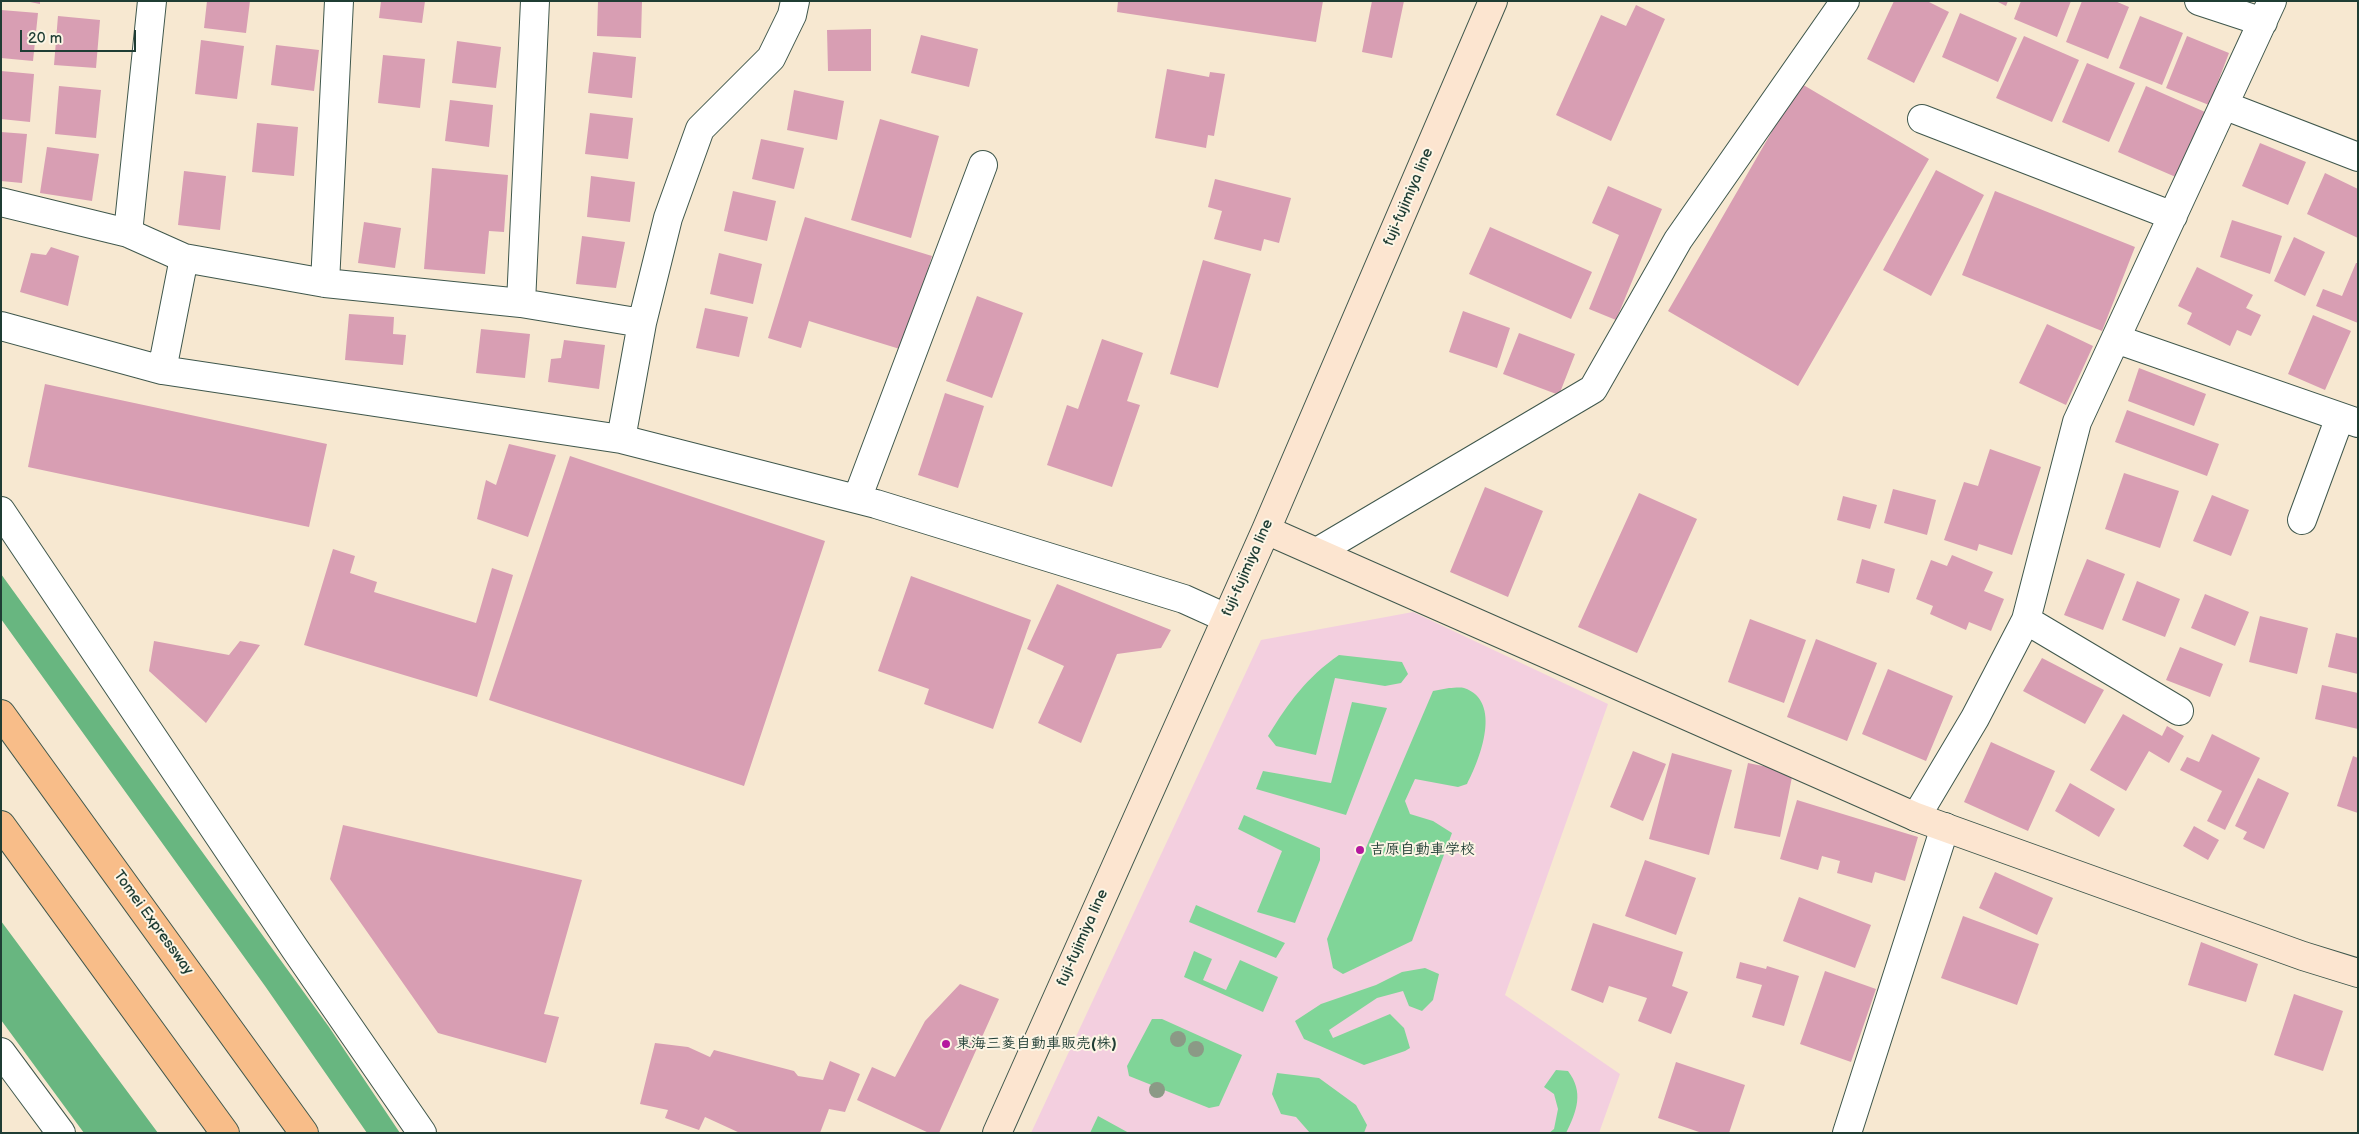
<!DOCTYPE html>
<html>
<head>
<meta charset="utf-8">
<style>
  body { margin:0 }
  #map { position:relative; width:2359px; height:1134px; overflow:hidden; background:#f7e8d1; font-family:"Balsamiq Sans",sans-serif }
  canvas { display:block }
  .frame { position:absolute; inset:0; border:2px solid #1f3d34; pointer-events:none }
  .scale { position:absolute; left:20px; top:30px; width:116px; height:22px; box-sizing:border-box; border:2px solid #1f3d34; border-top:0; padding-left:6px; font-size:15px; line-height:18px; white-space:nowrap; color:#1f3d34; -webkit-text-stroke:4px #fcf5e5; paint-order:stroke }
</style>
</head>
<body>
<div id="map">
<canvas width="2359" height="1134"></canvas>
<div class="frame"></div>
<div class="scale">20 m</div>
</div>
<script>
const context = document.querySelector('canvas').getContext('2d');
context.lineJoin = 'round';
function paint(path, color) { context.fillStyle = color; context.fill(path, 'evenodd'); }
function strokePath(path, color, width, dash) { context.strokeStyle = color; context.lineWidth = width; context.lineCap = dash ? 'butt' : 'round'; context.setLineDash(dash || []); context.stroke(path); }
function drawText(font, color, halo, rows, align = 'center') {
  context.font = font + ' "Balsamiq Sans","Klee One",sans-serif'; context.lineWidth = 4; context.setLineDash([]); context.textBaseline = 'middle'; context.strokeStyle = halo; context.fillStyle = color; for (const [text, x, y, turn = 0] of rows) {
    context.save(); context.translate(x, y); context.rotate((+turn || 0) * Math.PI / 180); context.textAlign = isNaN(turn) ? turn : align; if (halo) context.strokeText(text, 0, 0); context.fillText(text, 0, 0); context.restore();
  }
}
paint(new Path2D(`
  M1413 612 1608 704 1505 995 1620 1074 1599 1133H1031L1261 640Z`), '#f3cfdf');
paint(new Path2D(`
  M1339 655 1402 662 1408 674 1401 683 1385 686 1335 678 1316 755 1276 746 1268 736C1289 702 1306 678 1339 655Z
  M1449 688C1453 688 1460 687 1464 688 1503 701 1480 759 1467 784L1458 787 1415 779 1405 801 1410 814 1433 821 1452 833 1412 941 1343 974 1333 968 1327 939 1433 691Z
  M1352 702 1387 708 1346 815 1256 789 1263 771 1331 783Z
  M1244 815 1320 848V860L1295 923 1257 912 1282 851 1238 829Z
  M1196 905 1285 943 1276 958 1189 922Z
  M1194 951 1212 959 1203 980 1226 990 1240 960 1278 977 1263 1012 1184 977Z
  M1425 968 1439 974 1433 1000 1422 1011 1409 1006 1403 991 1377 998 1329 1030 1333 1038 1390 1014 1404 1028 1410 1048 1405 1051 1364 1065 1304 1039 1295 1021 1321 1004 1376 985 1402 972Z
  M1152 1019H1162L1242 1055 1219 1106 1209 1108 1129 1076 1127 1066Z
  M1556 1070 1568 1071C1584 1092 1577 1111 1566 1133H1549L1554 1129 1558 1109 1554 1094 1544 1087Z
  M1277 1073 1319 1078 1356 1105 1367 1125 1364 1133H1310L1296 1117 1281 1114 1272 1094Z
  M1098 1116 1129 1133H1090Z`), '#80d598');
paint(new Path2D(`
  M1 574 329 1027 400 1133H367L265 986 1 619Z
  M1 921 158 1133H84L1 1020Z`), '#68b680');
paint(new Path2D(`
  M25 1H40V4Z
  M207 1H250L246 33 204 28Z
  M381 1H425L422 23 379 18Z
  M598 1H642L641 38 597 36Z
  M1118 1H1323L1316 42 1117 12Z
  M1372 1H1404L1392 58 1362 52Z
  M1894 1H1927L1949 12 1914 83 1867 59Z
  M1996 1H2008L2006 6Z
  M2021 1H2071L2057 37 2014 19Z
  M2082 1H2115L2129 7 2108 59 2066 42Z
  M1636 5 1665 19 1611 141 1556 115 1601 15 1626 26Z
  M1 10 38 13 33 61 1 58Z
  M1960 13 2017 38 1998 82 1942 57Z
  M58 16 100 20 96 68 54 65Z
  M2140 16 2183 33 2162 85 2119 68Z
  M871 29V71H828L827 30Z
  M921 35 978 49 969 87 911 73Z
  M2024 36 2079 60 2052 122 1996 98Z
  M2187 36 2229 53 2209 105 2166 88Z
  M201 40 244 46 237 99 195 94Z
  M457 41 501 47 496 88 452 83Z
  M276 45 319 50 314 91 271 85Z
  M593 52 636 57 632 98 588 93Z
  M383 55 425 59 420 108 378 103Z
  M2087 63 2135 83 2109 142 2062 122Z
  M1167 69 1209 77 1210 72 1225 74 1214 136 1208 135 1206 148 1155 138Z
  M1 71 34 74 30 122 1 119Z
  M1800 83 1929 159 1798 386 1668 311Z
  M59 86 101 90 96 138 55 134Z
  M2146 86 2205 112 2178 178 2118 152Z
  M794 90 844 101 837 140 787 130Z
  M450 100 493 105 489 147 445 141Z
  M590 113 633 118 628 159 585 154Z
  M880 119 939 136 911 238 851 220Z
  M257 123 298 127 294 176 252 172Z
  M1 132 27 134 22 183 1 181Z
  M761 139 804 148 794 189 752 179Z
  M2260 143 2306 162 2288 205 2242 186Z
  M47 147 99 154 92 201 40 193Z
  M432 168 508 175 504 232 489 231 485 274 424 269Z
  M1936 170 1984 195 1931 296 1883 270Z
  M184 171 226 176 220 230 178 225Z
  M2325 173 2358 189V238L2307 214Z
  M591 176 635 182 630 222 587 217Z
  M1215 179 1291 198 1279 243 1264 239 1261 251 1214 239 1222 211 1208 207Z
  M1608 186 1662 209 1616 320 1589 309 1619 235 1592 223Z
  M733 191 776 201 767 241 724 231Z
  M1995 191 2135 247 2102 331 1962 275Z
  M805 217 932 256 903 350 809 321 801 348 768 338Z
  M2232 220 2282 236 2270 274 2220 257Z
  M364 222 401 228 395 268 358 263Z
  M1490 227 1592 272 1571 319 1469 274Z
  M582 236 625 242 616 288 576 284Z
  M2294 237 2325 252 2305 296 2274 281Z
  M51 247 79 256 68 306 20 292 31 253 46 255Z
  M719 253 762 264 753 304 710 294Z
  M1203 260 1251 274 1218 388 1170 374Z
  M2356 263H2358V323L2316 306 2323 289 2342 296Z
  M2197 267 2253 295 2246 308 2261 315 2251 336 2237 330 2230 346 2187 324 2192 313 2178 306Z
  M977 296 1023 313 992 398 946 381Z
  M705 308 748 317 739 357 696 348Z
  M1463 311 1510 328 1497 368 1449 352Z
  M349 314 394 317 393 334 406 335 403 365 345 360Z
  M2313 315 2351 331 2325 390 2288 374Z
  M2047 324 2093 346 2066 405 2019 383Z
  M481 329 530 334 525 378 476 373Z
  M1519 333 1575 354 1559 395 1503 374Z
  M1102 339 1143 353 1127 401 1140 405 1112 487 1047 465 1067 405 1078 409Z
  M564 340 605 345 599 389 548 382 551 359 561 358Z
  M2139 368 2206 394 2194 426 2128 401Z
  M45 384 327 444 309 527 28 467Z
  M945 393 984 406 958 488 918 475Z
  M2127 410 2219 444 2207 476 2115 442Z
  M509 444 556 455 528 537 477 519 486 480 496 485Z
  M1990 449 2041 467 2012 555 1979 544 1977 551 1944 540 1964 482 1978 486Z
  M570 456 825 541 744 786 489 700Z
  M2124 473 2179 491 2160 548 2105 529Z
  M1485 487 1543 511 1508 597 1450 572Z
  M1893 489 1936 500 1927 535 1884 523Z
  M1639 493 1697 519 1637 653 1578 627Z
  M2212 495 2249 510 2231 556 2193 541Z
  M1843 496 1877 505 1870 529 1837 520Z
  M333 549 355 556 350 573 377 582 374 592 476 623 492 568 513 575 477 697 304 645Z
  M1952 555 1993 572 1984 591 2004 599 1991 631 1969 622 1966 630 1930 614 1933 606 1916 599 1931 560 1947 566Z
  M1862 559 1895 569 1889 593 1856 583Z
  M2087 559 2125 574 2103 630 2064 615Z
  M911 576 1031 620 993 729 924 704 929 689 878 671Z
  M2137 581 2180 599 2165 637 2122 620Z
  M1057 584 1171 630 1161 648 1117 654 1081 743 1038 723 1064 666 1027 649Z
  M2205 594 2249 612 2235 646 2191 628Z
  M2260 616 2308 628 2297 674 2249 662Z
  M1750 619 1806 640 1784 703 1728 682Z
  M2336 633 2358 638V674L2328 667Z
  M1816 639 1877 663 1847 741 1787 717Z
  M154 641 229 655 240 641 260 645 206 723 149 671Z
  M2180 647 2223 664 2210 697 2166 680Z
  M2042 658 2104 690 2085 724 2023 691Z
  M1888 669 1953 696 1926 761 1862 734Z
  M2322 685 2358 693V729L2315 719Z
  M2123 714 2162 736 2167 726 2184 736 2169 763 2149 751 2126 791 2090 770Z
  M2212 734 2260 758 2225 830 2207 821 2222 791 2180 770 2187 757 2199 762Z
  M1991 742 2055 771 2028 831 1964 802Z
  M1633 751 1666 764 1643 821 1610 807Z
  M1672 753 1732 770 1709 855 1649 839Z
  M2353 756 2358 758V813L2337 806Z
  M1748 763 1793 772 1780 837 1734 828Z
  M2258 778 2289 793 2264 849 2243 839 2247 832 2235 826Z
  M2070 783 2115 809 2099 837 2055 811Z
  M1797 800 1918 837 1905 881 1875 872 1872 883 1837 873 1840 861 1822 856 1818 870 1780 859Z
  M343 825 582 880 544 1014 559 1017 546 1063 438 1033 330 879Z
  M2194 826 2219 840 2208 860 2183 846Z
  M1645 860 1696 878 1676 935 1625 916Z
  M1995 872 2053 898 2037 935 1979 908Z
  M1799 897 1871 925 1855 968 1783 941Z
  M1963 916 2039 944 2017 1005 1941 978Z
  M1593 923 1683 952 1672 986 1688 992 1671 1034 1638 1021 1647 998 1609 986 1603 1003 1571 990Z
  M2201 942 2258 964 2246 1002 2188 985Z
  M1740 962 1766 969 1767 966 1799 976 1784 1026 1752 1017 1762 985 1736 978Z
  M1825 971 1876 989 1851 1062 1800 1044Z
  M960 984 999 999 939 1133H929L857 1100 872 1067 895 1077 925 1021Z
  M2294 994 2343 1011 2323 1071 2274 1055Z
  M655 1043 688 1047 710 1057 714 1050 794 1071 798 1076 823 1080 830 1061 860 1074 845 1112 829 1109 820 1133H740L705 1117 699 1130 665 1118 668 1110 640 1104Z
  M1676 1062 1745 1085 1729 1133H1702L1658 1118Z`), '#d89eb3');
const street = new Path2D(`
  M2199 1 2263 22
  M2226 106 2358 157
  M1922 119 2173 216
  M1 202 128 233 184 258 325 283 521 303 642 323
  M128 233 152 1
  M325 283 339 1
  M521 303 535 1
  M1 326 162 370 621 439 876 504 1184 599 1226 618
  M2116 339 2358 423
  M162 370 184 258
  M621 439 642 323 668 218 700 129 771 58 792 15 795 1
  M857 499 983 165
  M1 511 295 949 422 1133
  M2302 520 2340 417
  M1317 552 1593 389 1678 240 1845 1
  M2026 620 2179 711
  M1916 817 1975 718 2026 620 2077 422 2272 1
  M1 1052 61 1133
  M1847 1133 1945 827`);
const secondary = new Path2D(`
  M1266 530 1916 817 2303 956 2358 973
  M997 1133 1266 530 1493 1`);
const highway = new Path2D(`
  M1 714 304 1133
  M1 825 225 1133`);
strokePath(street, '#3f574c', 30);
strokePath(secondary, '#3f574c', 30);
strokePath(highway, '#3f574c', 30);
strokePath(street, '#fff', 28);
strokePath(secondary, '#fce5d0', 28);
strokePath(highway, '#f8bd89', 28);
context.fillStyle = '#8b9a86';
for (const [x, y] of [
  [1178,1039],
  [1196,1049],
  [1157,1090]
]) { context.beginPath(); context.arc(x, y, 8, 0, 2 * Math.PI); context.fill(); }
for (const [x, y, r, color] of [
  [1360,850,5,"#b5179e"],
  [946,1044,5,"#b5179e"]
]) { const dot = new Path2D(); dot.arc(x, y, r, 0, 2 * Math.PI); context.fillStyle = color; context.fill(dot); strokePath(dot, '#fcf5e5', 2); }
drawText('15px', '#1f3d34', '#fcf5e5', [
  ["fuji-fujimiya line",1409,197,-67],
  ["fuji-fujimiya line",1248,568,-66],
  ["Tomei Expressway",153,923,54],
  ["fuji-fujimiya line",1083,938,-66]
]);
drawText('bold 15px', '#1f3d34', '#fcf5e5', [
  ["吉原自動車学校",1370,850],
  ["東海三菱自動車販売(株)",956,1044]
], 'left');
</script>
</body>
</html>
